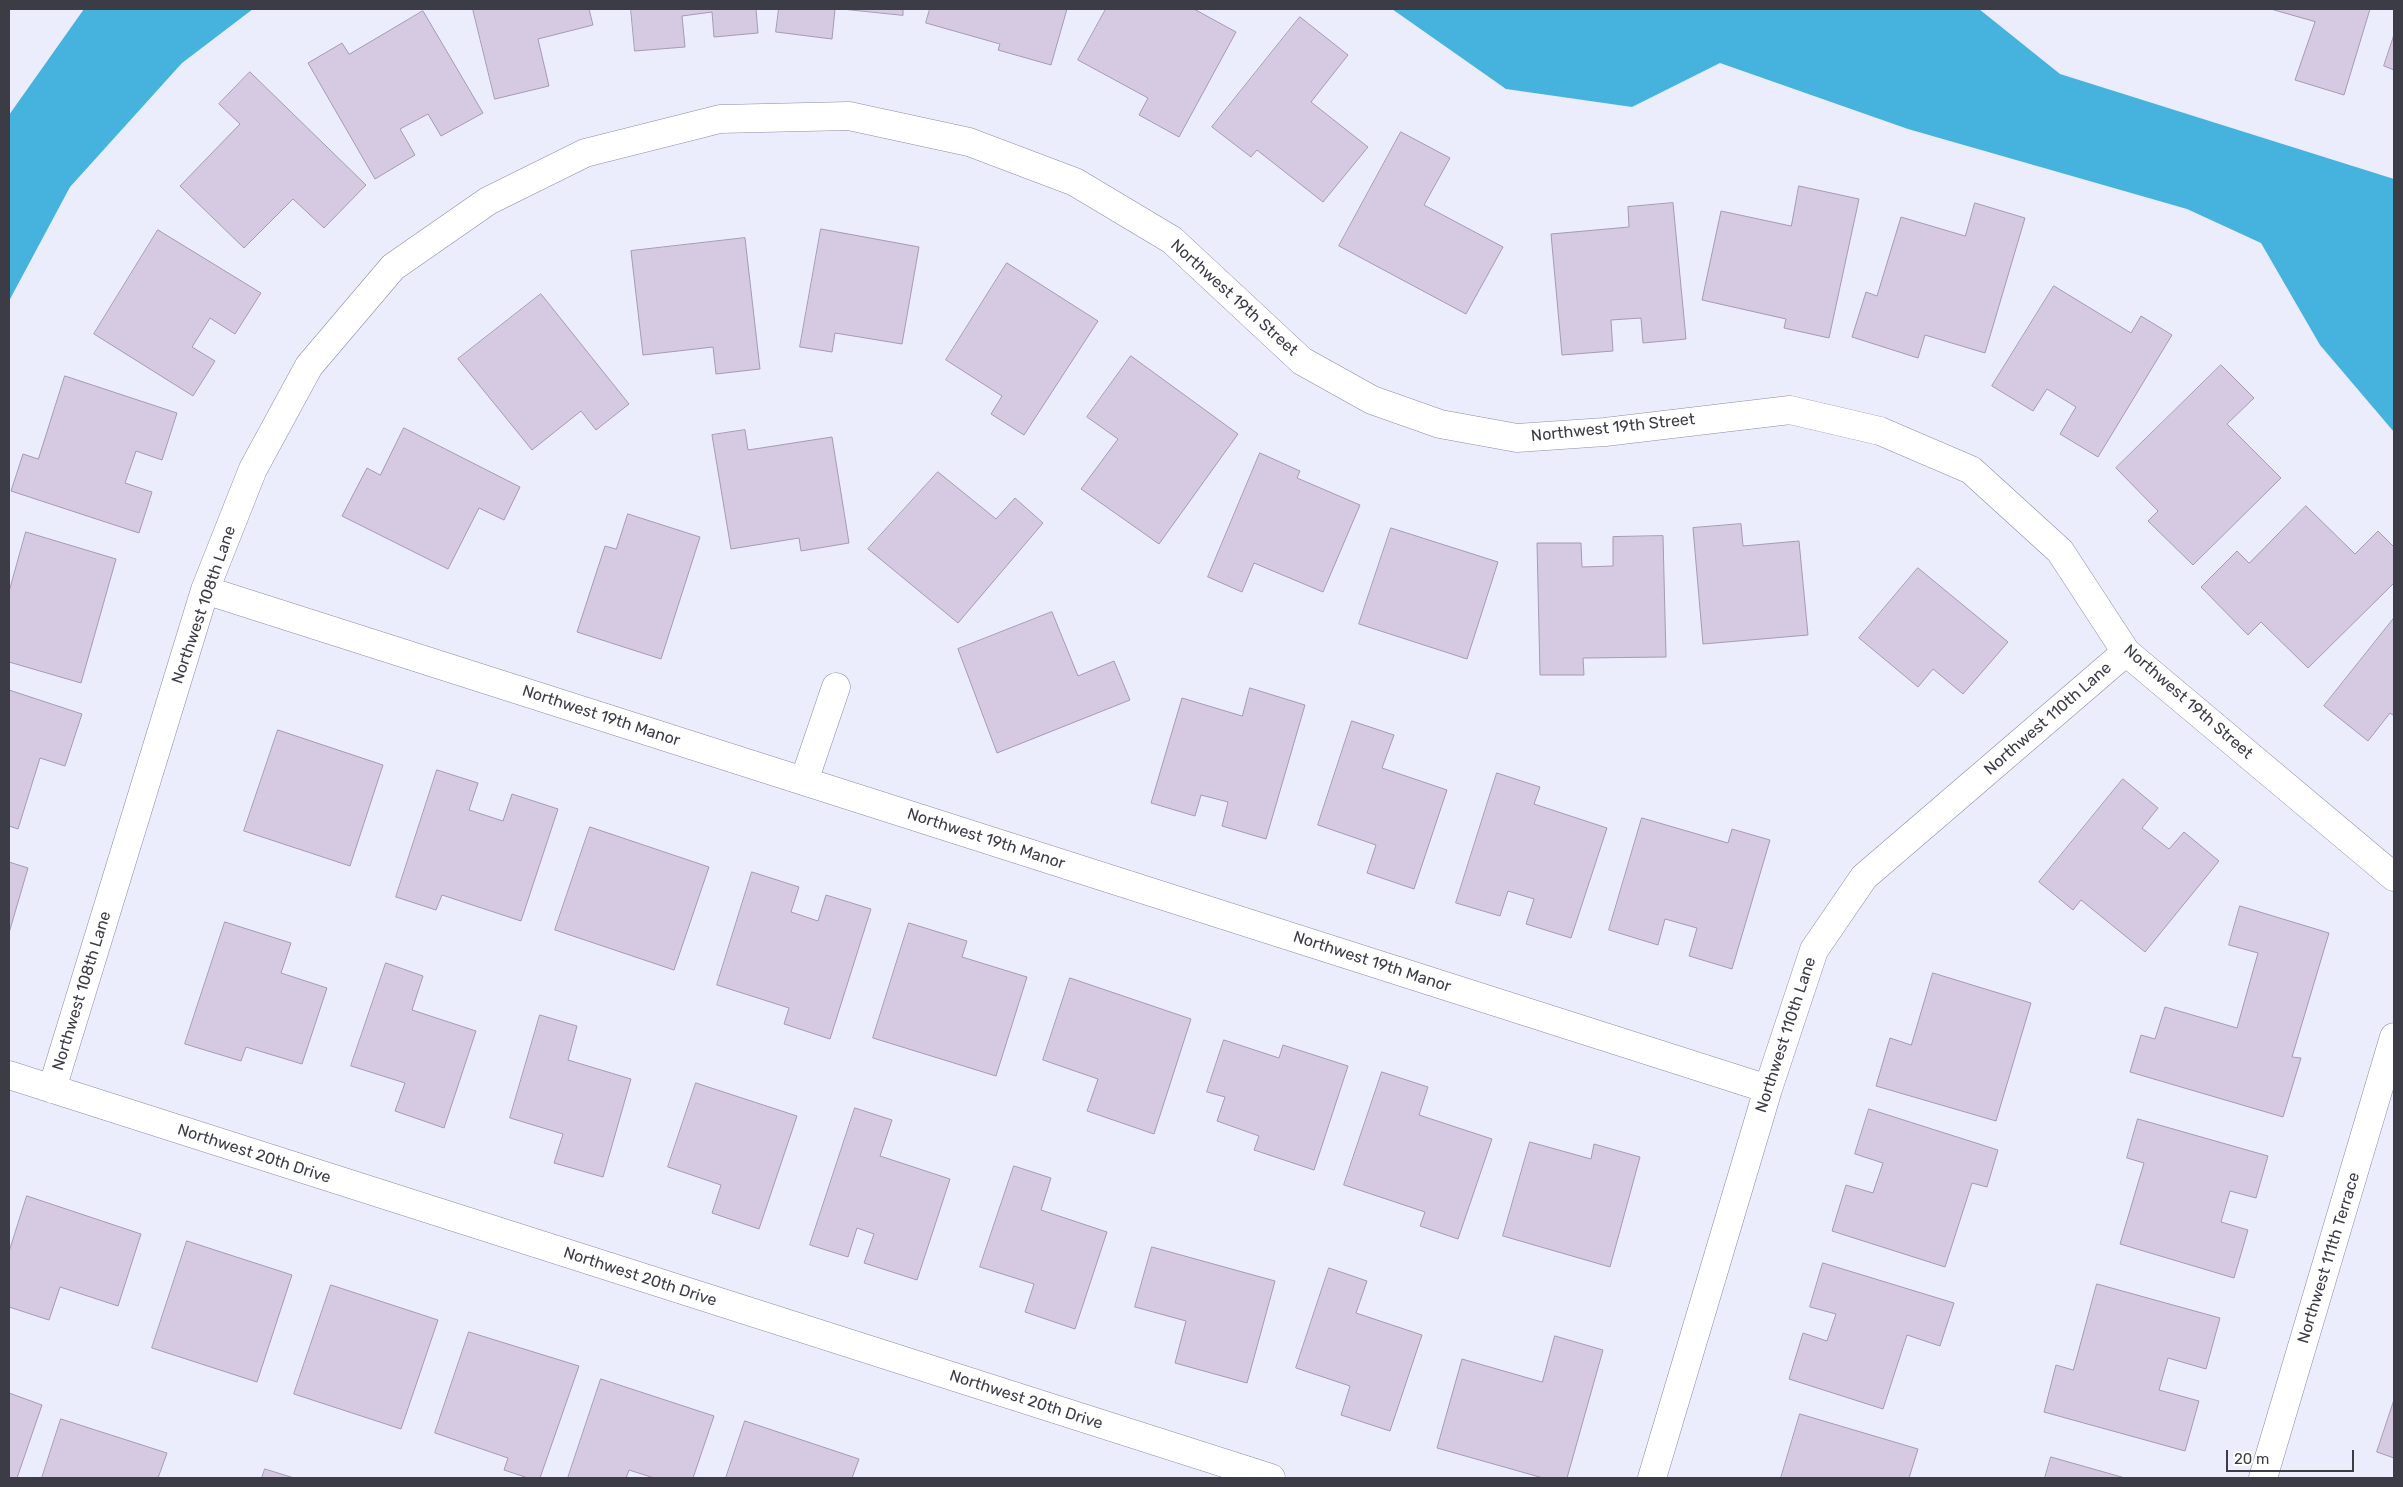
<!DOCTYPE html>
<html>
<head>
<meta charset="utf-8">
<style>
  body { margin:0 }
  #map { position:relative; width:2403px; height:1487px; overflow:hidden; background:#ebedfd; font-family:Rubik,sans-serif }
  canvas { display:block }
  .frame { position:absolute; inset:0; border:10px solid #3b3c46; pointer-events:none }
  .scale { position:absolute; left:2226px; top:1450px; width:128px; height:22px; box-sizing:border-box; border:2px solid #3b3c46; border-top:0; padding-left:6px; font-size:15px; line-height:18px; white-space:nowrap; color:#3b3c46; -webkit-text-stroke:4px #fff; paint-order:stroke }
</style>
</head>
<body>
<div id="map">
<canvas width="2403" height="1487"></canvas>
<div class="frame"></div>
<div class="scale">20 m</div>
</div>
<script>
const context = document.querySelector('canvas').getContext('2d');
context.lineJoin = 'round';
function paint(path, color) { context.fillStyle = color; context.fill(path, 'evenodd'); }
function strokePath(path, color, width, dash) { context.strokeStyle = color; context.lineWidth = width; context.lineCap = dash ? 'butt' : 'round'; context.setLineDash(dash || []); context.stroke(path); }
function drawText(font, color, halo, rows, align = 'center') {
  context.font = font + ' Rubik,sans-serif'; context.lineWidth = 4.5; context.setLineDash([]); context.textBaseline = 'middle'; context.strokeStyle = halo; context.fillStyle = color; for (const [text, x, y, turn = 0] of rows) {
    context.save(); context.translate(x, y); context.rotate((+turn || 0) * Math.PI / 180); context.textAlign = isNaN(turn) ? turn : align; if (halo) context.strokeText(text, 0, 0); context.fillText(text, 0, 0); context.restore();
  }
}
paint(new Path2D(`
  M84 9H253L182 63 70 187 9 301V115Z
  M1392 9H1979L2060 74 2394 179V432L2320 345 2261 243 2187 209 1908 129 1720 63 1632 107 1506 89Z`), '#46b3df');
const building = new Path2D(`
  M473 9H589L593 25 538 39 549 86 495 99Z
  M631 9H756L758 33 714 37 712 12 682 16 685 47 635 51Z
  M779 9H835L832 39 776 32Z
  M842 9H903V15Z
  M930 9H1067L1051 65 998 50 1000 44 926 23Z
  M1106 9H1194L1236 32 1179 137 1139 115 1148 98 1078 60Z
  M2271 9H2370L2344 95 2295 80 2315 22Z
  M423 11 483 113 441 136 428 114 400 129 415 155 375 179 308 63 342 43 349 54Z
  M1300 17 1348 55 1311 102 1368 147 1323 202 1257 150 1251 157 1212 127Z
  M2394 35V70L2384 66Z
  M250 72 366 185 324 228 293 199 244 248 180 186 240 124 219 104Z
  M1401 132 1450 158 1424 205 1503 247 1466 314 1339 246Z
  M1799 186 1859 199 1829 338 1784 328 1786 319 1702 300 1721 211 1791 226Z
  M1673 203 1686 339 1643 343 1641 318 1611 320 1613 351 1562 355 1551 234 1629 227 1628 207Z
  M1975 203 2025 218 1985 353 1925 335 1918 358 1852 337 1866 292 1877 296 1901 217 1965 236Z
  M821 229 919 247 902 344 835 333 832 352 800 347Z
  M158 230 261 293 235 334 210 318 192 347 215 361 193 396 94 334Z
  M745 238 760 369 716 374 713 347 643 355 631 251Z
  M1007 263 1098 321 1024 435 991 414 1002 396 946 360Z
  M2054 286 2131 333 2141 316 2172 335 2098 457 2060 434 2076 407 2047 389 2033 411 1992 386Z
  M541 294 629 404 596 430 581 411 532 450 458 359Z
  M1131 356 1238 434 1159 544 1081 489 1118 439 1087 417Z
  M2221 365 2254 398 2227 424 2281 478 2193 565 2148 521 2158 511 2116 468Z
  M65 376 177 413 162 460 136 451 125 483 152 492 139 533 11 491 23 454 38 459Z
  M404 428 520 487 504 520 479 508 448 569 342 516 367 468 380 475Z
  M745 430 748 450 832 437 849 543 801 551 799 538 731 549 712 435Z
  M1260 453 1300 471 1297 478 1360 505 1323 592 1254 563 1242 592 1208 577Z
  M938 472 996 519 1015 498 1043 523 958 623 868 549Z
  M2306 506 2355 554 2378 531 2394 547V583L2308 668 2261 622 2248 635 2201 587 2237 551 2249 563Z
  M628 514 700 537 661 659 577 632 605 546 616 549Z
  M1741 524 1743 546 1799 541 1808 635 1703 644 1693 528Z
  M1391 528 1498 562 1467 659 1359 624Z
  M26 532 116 559 81 683 9 662V592Z
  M1663 536 1666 657 1583 658 1584 675H1540L1537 543H1581L1582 567 1613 566V537Z
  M1918 568 2008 642 1963 694 1933 669 1918 687 1859 638Z
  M1052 612 1078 676 1114 661 1130 700 997 753 958 649Z
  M2394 618V716L2390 713 2368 741 2324 706Z
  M1250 688 1305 705 1266 839 1222 826 1228 802 1201 795 1195 816 1151 803 1182 698 1242 716Z
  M9 690 82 714 65 766 40 758 18 829 9 826Z
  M1352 721 1394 735 1382 768 1447 790 1414 889 1367 873 1376 845 1318 825Z
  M278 730 383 765 350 866 244 831Z
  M437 770 478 783 469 810 503 821 512 794 558 809 521 921 442 895 436 910 396 897Z
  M1497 773 1540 787 1534 804 1607 828 1571 938 1526 924 1534 899 1508 891 1500 916 1456 903Z
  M2123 779 2158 808 2142 828 2169 849 2184 832 2219 861 2145 952 2081 900 2073 910 2039 882Z
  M1642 818 1728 843 1732 829 1770 840 1732 969 1689 956 1697 928 1665 919 1658 945 1609 930Z
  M590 827 709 867 674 970 555 930Z
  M9 862 28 868 9 933Z
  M752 872 799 887 791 912 818 921 826 895 871 909 830 1039 784 1024 789 1008 717 985Z
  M2240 906 2329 933 2292 1057 2301 1058 2283 1117 2130 1072 2141 1035 2155 1039 2165 1007 2237 1028 2258 953 2229 945Z
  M225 922 291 943 281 973 327 988 302 1064 246 1047 241 1061 185 1044Z
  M909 923 967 941 962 957 1027 977 996 1076 873 1038Z
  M386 963 423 976 412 1010 476 1031 444 1128 395 1111 405 1083 351 1066Z
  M1933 973 2031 1003 1996 1121 1876 1086 1890 1038 1911 1045Z
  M1070 978 1191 1019 1154 1134 1087 1111 1098 1079 1043 1060Z
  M540 1015 577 1026 568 1060 631 1079 603 1177 554 1163 563 1134 510 1118Z
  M1224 1040 1279 1058 1283 1045 1348 1066 1314 1170 1254 1150 1259 1136 1217 1121 1225 1097 1207 1092Z
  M1382 1072 1428 1087 1419 1115 1492 1139 1458 1239 1420 1226 1425 1212 1344 1185Z
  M696 1083 797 1116 759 1229 712 1213 721 1185 668 1167Z
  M855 1108 892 1120 880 1156 950 1179 917 1280 864 1263 874 1234 857 1228 848 1257 810 1245Z
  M1869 1109 1998 1150 1987 1187 1972 1183 1945 1267 1832 1231 1846 1185 1873 1193 1883 1163 1855 1154Z
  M2138 1119 2268 1156 2256 1198 2230 1191 2221 1222 2248 1230 2234 1278 2120 1244 2144 1163 2127 1158Z
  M1530 1142 1591 1159 1594 1144 1640 1157 1610 1267 1503 1236Z
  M1014 1166 1051 1178 1041 1210 1107 1232 1075 1329 1025 1312 1034 1284 980 1267Z
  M27 1196 141 1234 118 1306 60 1287 49 1320 9 1307V1252Z
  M187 1241 292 1275 257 1382 152 1348Z
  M1152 1247 1275 1281 1247 1383 1175 1363 1186 1321 1135 1307Z
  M1823 1263 1954 1303 1940 1346 1907 1335 1883 1409 1789 1379 1803 1333 1827 1341 1836 1314 1810 1307Z
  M1329 1268 1367 1281 1356 1313 1422 1335 1390 1431 1341 1415 1350 1386 1296 1368Z
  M2097 1284 2220 1318 2206 1369 2168 1358 2159 1390 2199 1401 2185 1451 2044 1412 2056 1365 2073 1370Z
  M331 1285 438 1320 401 1429 294 1394Z
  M469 1332 579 1366 540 1478H528L504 1470 508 1458 435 1433Z
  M1555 1336 1603 1350 1567 1478H1543L1437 1448 1462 1359 1542 1382Z
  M601 1379 714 1416 693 1478H654L629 1470 626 1478H568Z
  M9 1393 42 1405 17 1478H9Z
  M2394 1400V1458L2377 1452Z
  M1800 1414 1918 1449 1909 1478H1781Z
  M61 1419 167 1453 158 1478H42Z
  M745 1421 859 1459 852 1478H726Z
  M2051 1457 2125 1478H2045Z
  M265 1469 294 1478H262Z`);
paint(building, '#d6c9e2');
strokePath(building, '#a69ab2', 1);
const street = new Path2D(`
  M205 590 1768 1089
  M804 781 836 687
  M9 1075 1271 1478
  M52 1089 205 590 253 469 309 366 393 267 488 201 585 153 720 119 849 116 969 142 1075 182 1172 240 1302 361 1372 400 1440 424 1517 438 1605 432 1790 410 1880 431 1971 470 2060 551 2126 652 2394 877
  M1652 1478 1768 1089 1814 950 1864 877 2126 652
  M2263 1478 2394 1037`);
strokePath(street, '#8a8ca6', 29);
strokePath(street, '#fff', 28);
drawText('16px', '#3b3c46', '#fff', [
  ["Northwest 19th Street",1234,298,42],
  ["Northwest 19th Street",1613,428,-6],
  ["Northwest 108th Lane",204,605,-71],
  ["Northwest 19th Street",2188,702,41],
  ["Northwest 19th Manor",601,716,18],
  ["Northwest 110th Lane",2048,719,-41],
  ["Northwest 19th Manor",986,839,18],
  ["Northwest 19th Manor",1372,962,18],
  ["Northwest 108th Lane",82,991,-73],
  ["Northwest 110th Lane",1786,1035,-72],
  ["Northwest 20th Drive",254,1154,18],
  ["Northwest 111th Terrace",2329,1258,-73],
  ["Northwest 20th Drive",640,1277,18],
  ["Northwest 20th Drive",1026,1400,18]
]);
</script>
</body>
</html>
